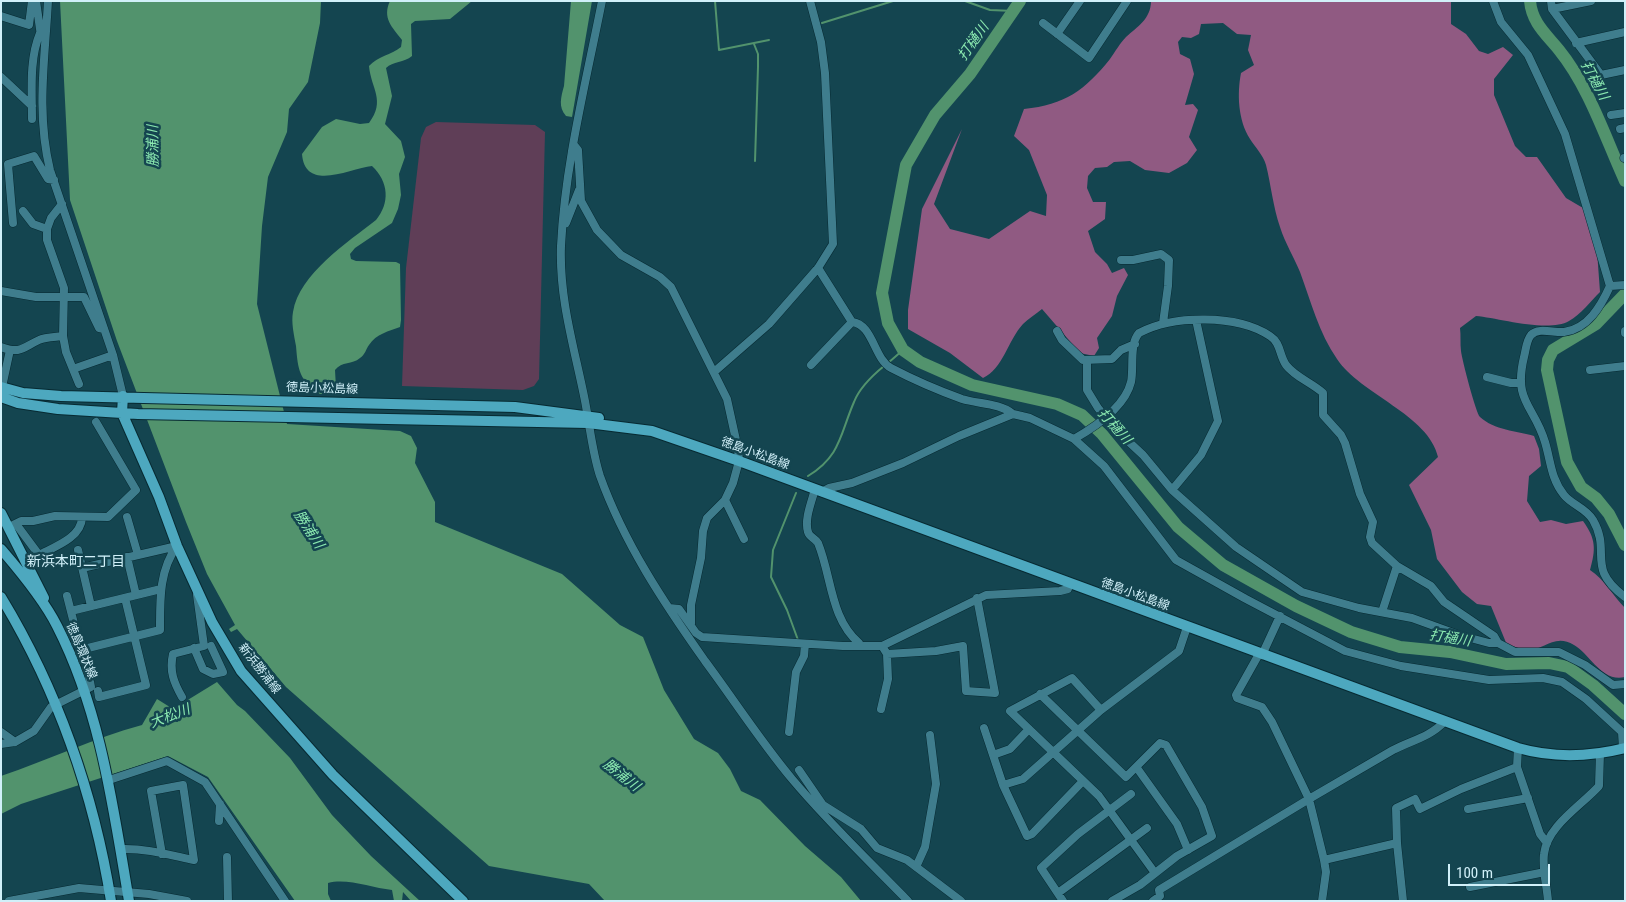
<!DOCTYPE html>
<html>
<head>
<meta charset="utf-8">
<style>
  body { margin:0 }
  #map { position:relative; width:1626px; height:902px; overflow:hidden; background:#144550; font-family:"Roboto Condensed",sans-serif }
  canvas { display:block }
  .frame { position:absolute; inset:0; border:2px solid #d1f0f9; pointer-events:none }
  .scale { position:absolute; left:1448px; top:864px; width:102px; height:22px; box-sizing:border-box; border:2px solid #d1f0f9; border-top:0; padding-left:6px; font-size:15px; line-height:18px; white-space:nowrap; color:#d1f0f9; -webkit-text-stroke:4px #144550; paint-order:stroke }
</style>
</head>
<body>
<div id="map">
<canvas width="1626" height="902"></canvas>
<div class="frame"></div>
<div class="scale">100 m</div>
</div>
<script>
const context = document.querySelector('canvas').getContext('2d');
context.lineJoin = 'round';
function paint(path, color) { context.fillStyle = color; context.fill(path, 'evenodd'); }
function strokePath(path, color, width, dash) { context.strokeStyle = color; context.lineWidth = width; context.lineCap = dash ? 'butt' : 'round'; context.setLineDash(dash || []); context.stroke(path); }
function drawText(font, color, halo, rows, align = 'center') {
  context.font = font + ' "Roboto Condensed","Noto Sans JP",sans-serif'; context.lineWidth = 5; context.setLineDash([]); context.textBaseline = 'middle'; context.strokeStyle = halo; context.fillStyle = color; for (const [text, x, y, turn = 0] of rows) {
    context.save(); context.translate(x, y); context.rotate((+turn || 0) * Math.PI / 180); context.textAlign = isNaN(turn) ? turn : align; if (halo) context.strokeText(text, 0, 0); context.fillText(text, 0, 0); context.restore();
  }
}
paint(new Path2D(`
  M436 122 535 125 545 132 539 379 534 386 523 390 402 386 406 268 421 138 426 127Z`), '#5f3e57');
paint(new Path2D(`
  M1151 1H1451V24L1466 34 1479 51 1488 54 1503 47 1513 55 1494 79V95L1515 146 1526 157H1537L1566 198 1583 208 1597 251 1600 292C1590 302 1581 314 1569 321 1548 333 1499 318 1476 316L1460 328C1461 335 1460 344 1461 351 1462 360 1476 413 1480 417 1494 430 1517 431 1534 436L1539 449 1541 466 1529 476 1527 501 1540 522 1551 520 1566 524 1583 521C1596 539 1596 549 1590 570 1604 579 1613 596 1625 608V677C1602 683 1590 654 1574 645 1555 633 1543 650 1530 650 1523 650 1514 646 1507 645L1491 606 1477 604 1462 592 1437 559 1431 530 1409 485 1438 457C1429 415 1360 394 1337 359 1319 333 1311 302 1300 272 1294 257 1285 243 1280 227 1273 207 1271 185 1266 165 1263 155 1255 147 1250 139 1238 120 1237 94 1241 73L1254 65 1248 50 1251 35 1237 34 1223 23 1201 24 1199 34 1191 38 1182 37 1178 42 1180 54 1190 59 1194 74 1185 105 1193 104 1198 110 1189 137 1197 150 1187 163 1169 173 1145 170 1130 161 1114 162 1107 167 1095 168 1088 176 1087 188 1093 202H1106L1105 219 1088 231 1095 252 1107 264 1112 273 1124 268 1128 275 1117 296 1112 316 1097 338 1099 348 1094 356 1080 353 1042 309C1036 314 1028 319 1023 324 1008 340 1003 369 983 378L950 353 908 329V310L922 209 962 129 934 204 950 229 989 239 1030 211 1046 216 1047 195 1029 150 1014 136 1024 109C1065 105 1085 90 1110 59 1115 52 1120 43 1126 37 1137 27 1151 19 1151 1Z`), '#905a82');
paint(new Path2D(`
  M60 1H321L320 23 308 82 289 109 287 132 268 177 262 226 257 304 287 424 400 431 411 436 417 448 415 463 435 502V522L562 574 620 625 643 637 664 690 694 739 718 753 730 769 741 791 760 800 805 846 841 877 861 901H605L589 884 489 866 286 687 237 629 231 632 229 629 235 625 207 574 186 522 117 341 70 200Z
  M390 1H472L450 19 415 21 411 24 412 56C404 63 393 61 386 68L392 96 385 124 401 141 405 157 399 174 401 195 398 209 392 223 355 248 350 254 351 259 356 261 396 262 400 264 401 320 400 327C389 331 376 334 369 345 366 349 365 355 360 358 352 365 342 361 335 370L336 388 332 393 320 394C299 380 298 370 296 346 294 335 291 322 293 312 299 274 348 242 376 220 390 203 389 182 372 166 351 168 305 193 302 154L322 127 336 119 360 124 369 123C386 100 371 89 369 66 378 56 391 55 401 47L402 40C392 27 382 18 390 1Z
  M571 1H592L572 117 566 116C558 107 561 97 564 86Z
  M217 682 237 705 245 711 290 758 332 815 371 856 420 901H411L403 892 402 901H394L392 890C371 888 348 878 328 883V894L331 901H295L208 777 168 756 21 804 1 814V776C49 760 93 738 142 725L157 699 173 709Z`), '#52936d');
strokePath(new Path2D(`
  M715 1 719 50 769 40
  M965 1 990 10 1014 11
  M822 23 893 1
  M754 44 758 54V67L755 161
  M888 363 903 350
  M808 476C841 456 840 434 854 402 859 389 873 375 884 366
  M796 493 773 550 771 577 787 610 798 640`), '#52936d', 2);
strokePath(new Path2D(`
  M1020 1 970 74 935 115 906 165 882 293 888 323 903 350 920 362 972 385 1057 404 1082 415 1102 434 1178 527 1223 565 1296 606 1351 632 1400 647 1450 652 1506 664 1549 663 1568 667 1593 685 1625 714
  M1530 1C1532 23 1546 34 1559 50 1589 87 1605 137 1625 181
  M1625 294 1596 324 1553 350 1548 360 1547 370 1567 462 1581 487 1596 498 1609 514 1625 545`), '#52936d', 12);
const minor = new Path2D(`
  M36 1 41 36
  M48 1C45 59 36 112 50 170L113 355 123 396
  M602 1C586 82 565 164 561 246 559 300 575 350 585 401 590 427 592 451 600 476 624 543 664 603 705 661 734 700 761 742 792 779 828 822 869 861 908 901
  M1493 1 1501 22 1528 55 1565 134 1610 286C1601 306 1588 329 1564 332 1554 333 1538 327 1531 335 1526 341 1526 350 1524 357 1513 402 1534 405 1545 442 1551 462 1551 479 1564 495 1572 505 1586 508 1593 520 1612 553 1585 567 1625 597
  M1551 1 1552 9 1601 75 1625 70
  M1552 9 1591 1
  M1 16 29 25 32 1
  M1043 23 1089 58 1127 1
  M1057 34 1080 1
  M1576 43 1625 32
  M1 77 32 106
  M1611 115 1625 113
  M32 119C32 91 29 59 40 33
  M1620 129 1625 128
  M574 145 578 150 581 201 597 230 621 255 660 277 671 287 727 399 738 449 739 461 733 483 725 500 707 518 703 531 701 558 691 605V624
  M1624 158H1625
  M62 204 51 218 47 229V240L64 288 63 336 66 352 79 384
  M23 211 33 224 47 229
  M13 223 8 164 34 156 48 179 54 180
  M566 223 579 190
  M1121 260H1133L1161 254 1169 260 1168 286 1163 323
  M1610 286 1625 285
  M1 291 36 297H84L99 328 104 329
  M852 322C873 324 874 359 891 368 914 380 937 390 962 399 978 404 1000 403 1013 414
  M1057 331 1062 340 1083 360 1112 359 1121 350 1135 344
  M1625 331V333
  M1 347C21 354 22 348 39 340 45 337 56 337 63 336
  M1087 361V390L1098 408 1116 430 1143 455 1172 490 1201 455 1218 421 1196 320
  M811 365 852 322 818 268
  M73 369 113 355
  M1590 370 1625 366
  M714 372 769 324 818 268 833 244 825 73 821 42 810 1
  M1487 377 1511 383H1520
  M2 387 10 350
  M1074 439 1104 466 1176 560 1246 599 1345 651 1401 666 1489 680 1543 678 1562 682 1586 699 1622 732 1623 748
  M815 489C812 501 804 519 808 532 809 537 815 538 818 543 832 577 830 618 859 643V646
  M1172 490 1236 547 1302 592 1359 608 1412 618 1459 635 1489 643H1498
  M822 492 829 488 852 483 903 463 959 436 1013 414 1030 418 1074 439C1095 427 1125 407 1131 382 1134 368 1129 344 1139 333 1173 315 1237 314 1270 336 1281 343 1279 355 1286 365 1295 377 1312 383 1323 393V415L1341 435 1345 443 1360 494 1373 522 1370 537 1372 543 1397 566 1382 612
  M725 500 744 539
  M127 517 138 555
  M16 524 39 555C54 547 81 538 82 518
  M9 527 21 521H33L55 516 108 517 136 490 96 422
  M78 550 91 606
  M127 557 136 595
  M1397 566 1431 586 1444 602 1494 636 1498 643 1515 652H1559L1585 665 1613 685 1625 684
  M67 596 80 647 84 649
  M669 608 679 609 696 633 702 637 843 646H882L887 654
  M71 611 161 589
  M882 646 986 595 1060 591 1068 589 1069 584
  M194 648 203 669 213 674 223 672 211 646
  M1259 654 1236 695 1237 698 1262 707 1272 722 1309 799 1324 860 1397 843 1396 808 1415 799 1420 809 1461 789 1517 767
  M1262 655 1280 616
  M98 691 99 697 146 685 125 598
  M1040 694 1126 777 1160 743 1166 745 1202 807 1212 836 1177 856 1140 885 1112 901
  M182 697C174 683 169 671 173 654L204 646 197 595
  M881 709 888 679 887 654 936 651 963 646 966 691 995 693 977 598
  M984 728 993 755 1010 749 1029 729
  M1 732 15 742
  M789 732 796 672 804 656 805 644
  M1 744 15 742 34 731 51 707 91 687 84 649 160 630C160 601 159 570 177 546L82 568
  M1518 748 1517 767 1540 834 1547 843
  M993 755 1003 785 1027 836 1032 834 1083 781
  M1137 768 1177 824 1188 850
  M799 770 823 805 861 829 877 848 907 860 961 901
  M109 780 167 761 205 782 285 901
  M1003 785 1023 779 1101 710
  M1468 809 1528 798
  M219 821 220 804
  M1397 843 1403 901
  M121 849C145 848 170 855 194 860L183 785 151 791 162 854
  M227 857 228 901
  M916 867 925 847 936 784 930 735
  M1155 873 1099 796 1010 711 1072 678 1101 710 1179 651 1187 627
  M1470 887 1545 872
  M1058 893 1147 828
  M9 901 79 888 149 894 187 901
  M1063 901 1041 868 1078 834 1131 794
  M1153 901 1160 896 1159 890 1309 799 1393 750C1410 741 1430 737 1444 722
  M1322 901 1326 872 1324 860
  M1548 901C1547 886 1542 869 1544 854 1547 826 1581 806 1599 786L1600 753`);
const major = new Path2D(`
  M1 387 23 393 61 396 515 407 599 418
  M123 396 122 413 159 497 177 546 212 622 241 671 333 775 463 901
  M1 397 18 403 58 409 138 414 588 423 652 431 739 461 1518 748C1553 758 1589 757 1625 748
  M1 513 44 598
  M1 549C20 571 44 600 57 626 101 712 113 807 129 901
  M1 597C57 689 94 794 111 901`);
strokePath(minor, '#072a32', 9);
strokePath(major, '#072a32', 12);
strokePath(minor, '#3f7d8d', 8);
strokePath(major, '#4da8bf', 10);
drawText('12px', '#d1f0f9', '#144550', [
  ["徳島小松島線",322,389,2],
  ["徳島小松島線",755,454,20],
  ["徳島小松島線",1135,595,20],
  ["徳島環状線",81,651,67],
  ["新浜勝浦線",259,669,52]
]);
drawText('italic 14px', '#8be9b0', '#144550', [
  ["打樋川",974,42,-55],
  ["打樋川",1594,81,61],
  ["勝浦川",154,146,-91],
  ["打樋川",1114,427,48],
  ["勝浦川",308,530,57],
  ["打樋川",1450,639,9],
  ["大松川",170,717,-21],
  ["勝浦川",621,776,38]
]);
drawText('14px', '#d1f0f9', '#144550', [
  ["新浜本町二丁目",76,562]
]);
</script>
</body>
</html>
